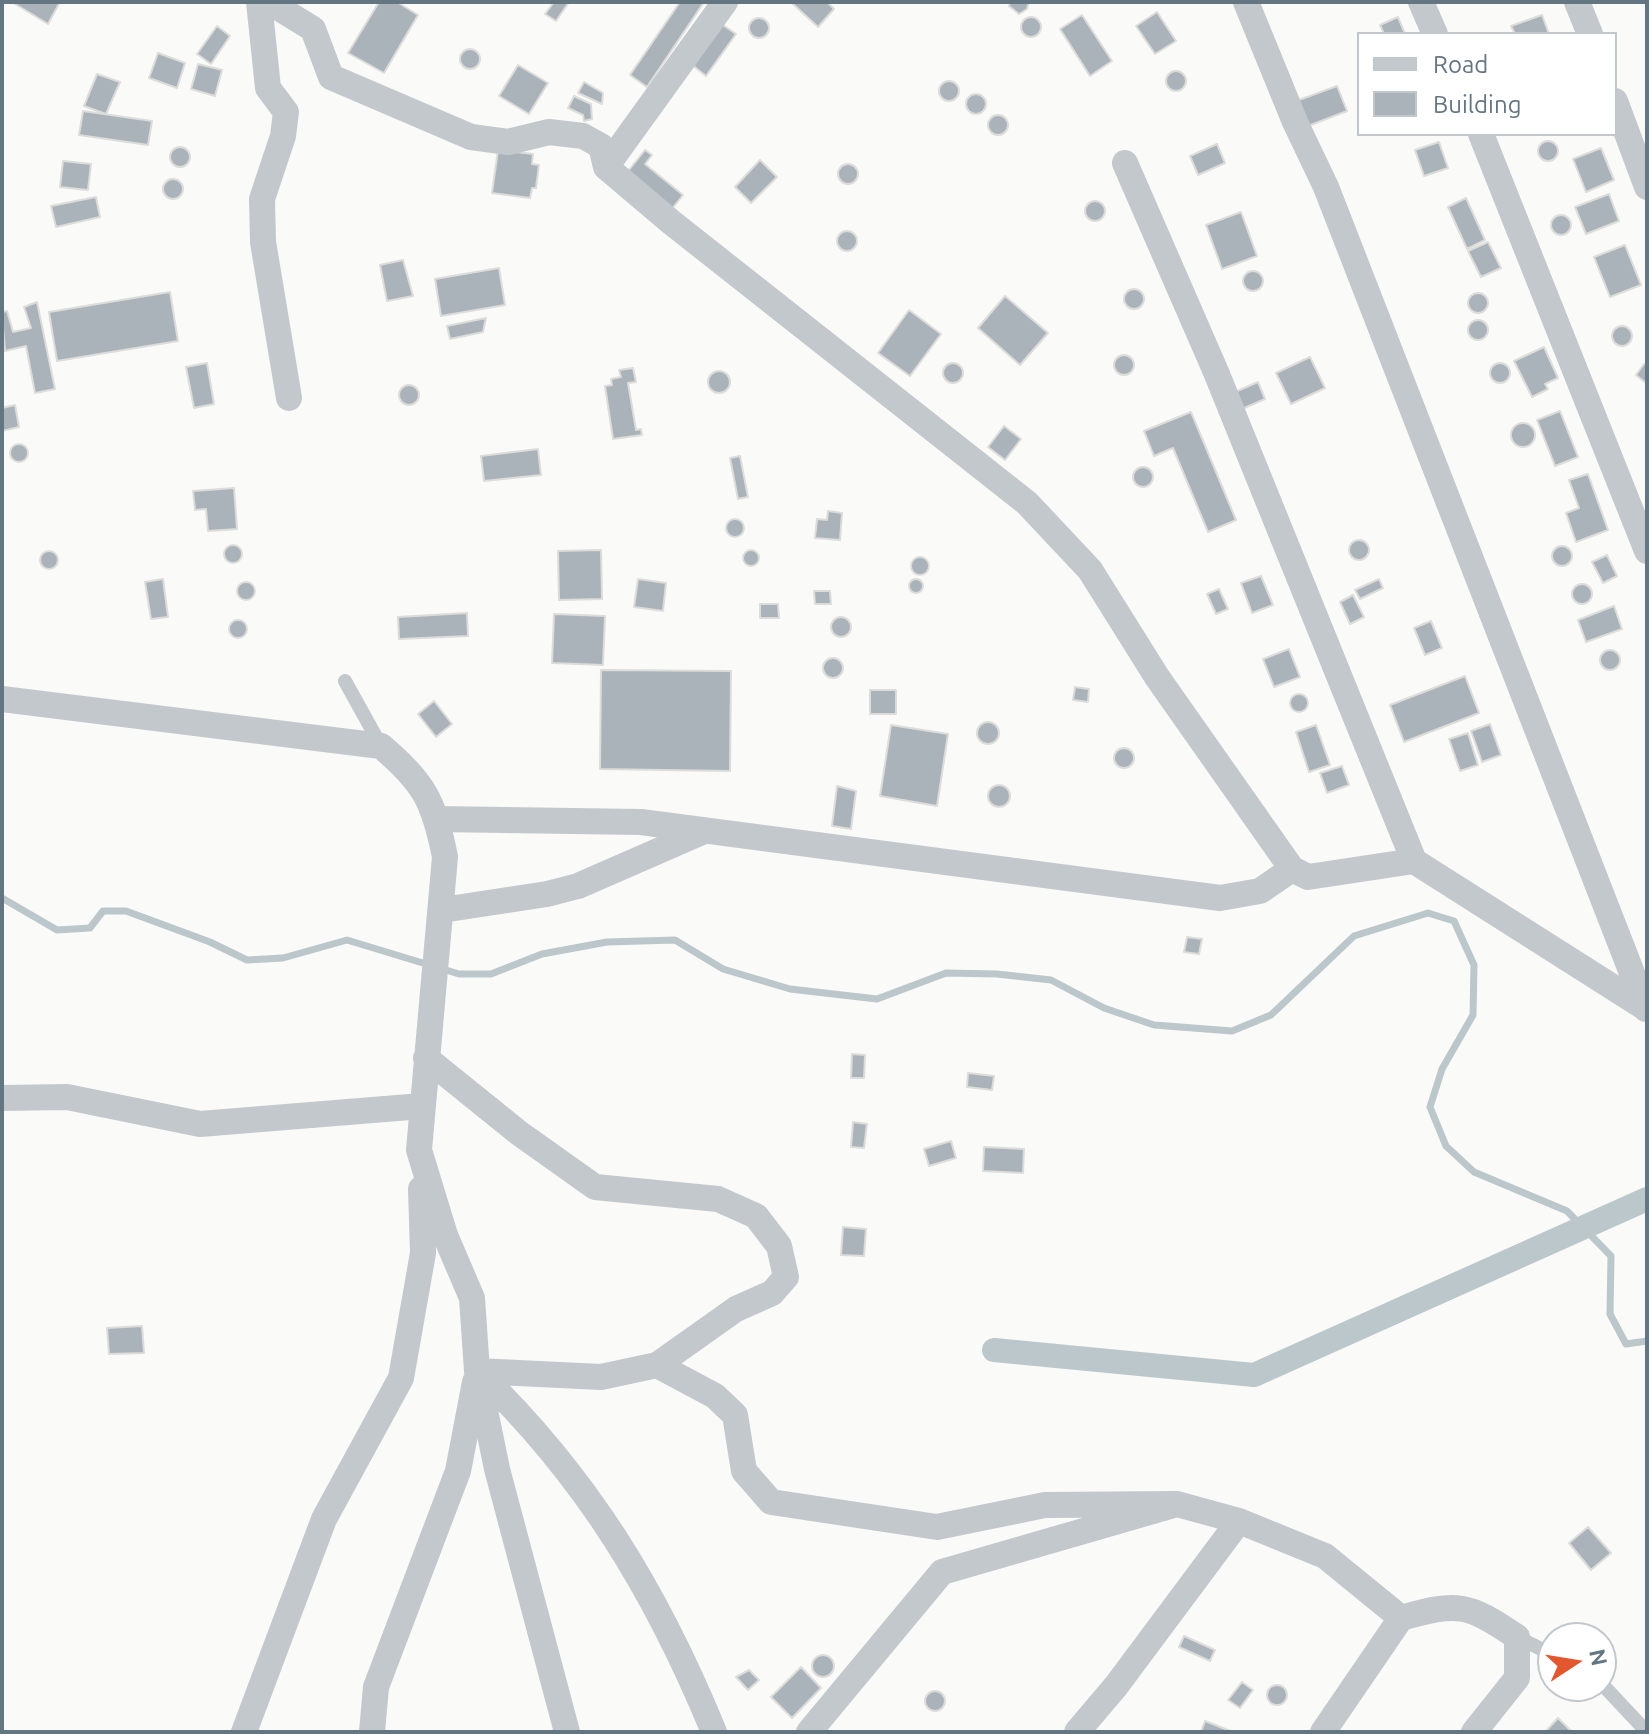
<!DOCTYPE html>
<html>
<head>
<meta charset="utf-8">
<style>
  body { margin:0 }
  #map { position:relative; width:1649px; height:1734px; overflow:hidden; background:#fafaf8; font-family:Ubuntu,sans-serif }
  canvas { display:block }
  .frame { position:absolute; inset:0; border:4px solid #657683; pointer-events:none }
  .legend { position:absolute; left:1357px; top:32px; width:260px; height:104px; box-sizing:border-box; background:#fff; border:2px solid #c1c8cd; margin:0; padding:10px 14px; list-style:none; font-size:24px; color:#657683 }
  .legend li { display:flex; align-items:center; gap:16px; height:40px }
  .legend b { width:40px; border:2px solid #c1c8cd }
  .north { position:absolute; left:1537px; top:1622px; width:80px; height:80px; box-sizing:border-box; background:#fff; border:2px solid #c1c8cd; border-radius:50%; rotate:78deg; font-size:22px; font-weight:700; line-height:32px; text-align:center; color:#657683 }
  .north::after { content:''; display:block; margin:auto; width:28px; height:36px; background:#e4572e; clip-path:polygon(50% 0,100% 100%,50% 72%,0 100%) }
</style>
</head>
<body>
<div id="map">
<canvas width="1649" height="1734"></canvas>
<div class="frame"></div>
<ul class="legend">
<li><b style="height:10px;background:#c3c8cc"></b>Road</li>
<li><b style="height:22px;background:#aab3b9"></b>Building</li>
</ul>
<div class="north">N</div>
</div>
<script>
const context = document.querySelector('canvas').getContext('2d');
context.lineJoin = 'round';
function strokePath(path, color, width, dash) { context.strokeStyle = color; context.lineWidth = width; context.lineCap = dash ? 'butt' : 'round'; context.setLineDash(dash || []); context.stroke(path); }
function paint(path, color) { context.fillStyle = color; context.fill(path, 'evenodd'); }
strokePath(new Path2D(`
  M2 898 57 930 90 928 103 911H126L210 942 247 960 283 958 347 940 459 974H491L542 954 607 942 675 940 723 969 790 989 877 999 946 973 997 974 1051 980 1104 1008 1154 1025 1232 1031 1271 1015 1354 936 1428 913 1454 921 1474 965 1473 1015 1442 1069 1430 1107 1446 1146 1474 1172 1567 1211 1611 1256 1610 1314 1626 1344 1647 1341`), '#bbc7cb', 7);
strokePath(new Path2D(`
  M994 1350 1254 1375 1647 1199`), '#bbc7cb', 24);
const building = new Path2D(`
  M12 2H60L48 24Z
  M379 2H397L418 15 384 73 348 53Z
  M554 2H569L556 21 545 14Z
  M680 2H704L647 87 630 75Z
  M827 2 834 9 818 27 792 3Z
  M1029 2 1027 9 1019 14 1009 6 1010 2Z
  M1157 12 1176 41 1155 54 1136 26Z
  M1082 15 1112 61 1090 76 1060 29Z
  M1542 15 1549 34H1515L1511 26Z
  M1398 17 1405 34H1384L1380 25Z
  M1021 27a10 10 0 1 1 20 0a10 10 0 1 1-20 0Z
  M749 28a10 10 0 1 1 20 0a10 10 0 1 1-20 0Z
  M720 23 736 34 706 76 691 64Z
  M217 26 230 36 211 64 197 54Z
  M460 59a10 10 0 1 1 20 0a10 10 0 1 1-20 0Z
  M158 53 185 63 177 88 149 78Z
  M198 64 222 70 215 96 191 89Z
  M518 65 548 83 529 114 499 96Z
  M1166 81a10 10 0 1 1 20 0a10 10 0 1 1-20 0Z
  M97 74 120 82 106 114 84 106Z
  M939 91a10 10 0 1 1 20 0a10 10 0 1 1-20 0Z
  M584 82 603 93 602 104 578 93Z
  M1337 86 1347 111 1308 126 1299 100Z
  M966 104a10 10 0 1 1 20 0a10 10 0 1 1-20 0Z
  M574 96 591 104 592 119 584 121 583 115 568 108Z
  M83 111 152 121 148 145 79 135Z
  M988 125a10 10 0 1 1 20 0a10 10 0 1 1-20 0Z
  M1538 151a10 10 0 1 1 20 0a10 10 0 1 1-20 0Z
  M1439 142 1448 168 1424 176 1415 150Z
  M1217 144 1225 163 1198 175 1190 156Z
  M170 157a10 10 0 1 1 20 0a10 10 0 1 1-20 0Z
  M1601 148 1614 180 1586 192 1573 159Z
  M498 150 533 154 532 164 539 165 536 188H532L530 198 492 193Z
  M645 150 652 155 645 164 683 195 671 210 625 175Z
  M760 160 777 177 751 203 735 187Z
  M63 161 91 164 88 190 60 187Z
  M838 174a10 10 0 1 1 20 0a10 10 0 1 1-20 0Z
  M163 189a10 10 0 1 1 20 0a10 10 0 1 1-20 0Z
  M1609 194 1619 221 1586 234 1575 207Z
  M96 197 100 217 56 227 51 206Z
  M1466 198 1485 240 1467 249 1448 207Z
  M1085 211a10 10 0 1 1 20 0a10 10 0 1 1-20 0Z
  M1241 212 1257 256 1222 269 1206 225Z
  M1551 225a10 10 0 1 1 20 0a10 10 0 1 1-20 0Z
  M837 241a10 10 0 1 1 20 0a10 10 0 1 1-20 0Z
  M1488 242 1501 268 1481 277 1468 251Z
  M1625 245 1641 285 1610 297 1594 257Z
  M403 260 413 296 387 301 380 265Z
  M499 268 505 305 441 316 435 279Z
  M1243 281a10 10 0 1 1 20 0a10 10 0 1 1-20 0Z
  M1124 299a10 10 0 1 1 20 0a10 10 0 1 1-20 0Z
  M170 292 178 341 57 361 49 312Z
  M1468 303a10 10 0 1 1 20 0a10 10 0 1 1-20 0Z
  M1005 296 1048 333 1020 365 978 328Z
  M37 302 55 389 35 393 26 346 5 351 2 312 7 311 13 332 31 328 24 307Z
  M909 310 941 334 910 376 878 353Z
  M486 318 483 332 450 339 447 326Z
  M1468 330a10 10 0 1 1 20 0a10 10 0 1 1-20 0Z
  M1612 336a10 10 0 1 1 20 0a10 10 0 1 1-20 0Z
  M1544 347 1558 378 1545 384 1548 389 1532 397 1514 361Z
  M1114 365a10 10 0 1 1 20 0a10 10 0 1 1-20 0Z
  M1310 357 1325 388 1291 404 1276 373Z
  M207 363 214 404 194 408 186 367Z
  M1490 373a10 10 0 1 1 20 0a10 10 0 1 1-20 0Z
  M943 373a10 10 0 1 1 20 0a10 10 0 1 1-20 0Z
  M1644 364H1647L1646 383 1636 375Z
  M633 368 636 382 628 383 636 430 641 429 642 435 613 439 605 386 612 385 611 379 621 377 619 370Z
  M708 382a11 11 0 1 1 22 0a11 11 0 1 1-22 0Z
  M1258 382 1265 399 1242 409 1235 392Z
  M399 395a10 10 0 1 1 20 0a10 10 0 1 1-20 0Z
  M15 405 19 427 2 431V408Z
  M1560 411 1578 457 1555 466 1537 420Z
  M1191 412 1236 520 1208 532 1173 448 1154 456 1144 431Z
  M1511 435a12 12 0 1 1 24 0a12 12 0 1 1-24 0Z
  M1004 426 1021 439 1005 460 988 447Z
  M10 453a9 9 0 1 1 18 0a9 9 0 1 1-18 0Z
  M538 449 541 475 484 481 481 456Z
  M740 456 748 497 738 499 730 458Z
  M1133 477a10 10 0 1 1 20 0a10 10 0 1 1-20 0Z
  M1588 474 1608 530 1576 542 1566 513 1579 508 1569 480Z
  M234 488 237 529 208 531 206 509 195 510 193 491Z
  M828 511 842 513 840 540 815 538 817 519 827 520Z
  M726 528a9 9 0 1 1 18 0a9 9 0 1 1-18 0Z
  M1349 550a10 10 0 1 1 20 0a10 10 0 1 1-20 0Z
  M224 554a9 9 0 1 1 18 0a9 9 0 1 1-18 0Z
  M1552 556a10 10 0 1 1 20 0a10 10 0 1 1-20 0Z
  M743 558a8 8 0 1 1 16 0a8 8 0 1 1-16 0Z
  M601 550 602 599 559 600 558 551Z
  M40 560a9 9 0 1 1 18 0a9 9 0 1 1-18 0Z
  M1607 555 1617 576 1603 583 1592 562Z
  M911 566a9 9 0 1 1 18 0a9 9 0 1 1-18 0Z
  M1261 576 1273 605 1252 613 1241 583Z
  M909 586a7 7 0 1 1 14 0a7 7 0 1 1-14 0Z
  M163 579 168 617 151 619 145 582Z
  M638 579 666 583 663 611 634 607Z
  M1379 579 1383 588 1360 599 1355 590Z
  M237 591a9 9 0 1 1 18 0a9 9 0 1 1-18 0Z
  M1572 594a10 10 0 1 1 20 0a10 10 0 1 1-20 0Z
  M1219 589 1228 609 1216 614 1207 594Z
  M814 591H830L831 604H815Z
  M1353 595 1364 617 1350 624 1340 602Z
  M760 604H778L779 618H760Z
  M1614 606 1622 629 1586 642 1578 620Z
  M467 613 468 636 399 639 398 617Z
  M554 614 605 616 603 665 552 663Z
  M831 627a10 10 0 1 1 20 0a10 10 0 1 1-20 0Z
  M229 629a9 9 0 1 1 18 0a9 9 0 1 1-18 0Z
  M1431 621 1442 648 1425 655 1414 628Z
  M1289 649 1300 677 1274 687 1263 659Z
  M1600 660a10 10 0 1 1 20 0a10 10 0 1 1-20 0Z
  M823 668a10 10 0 1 1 20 0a10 10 0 1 1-20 0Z
  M601 670 731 671 730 771 600 769Z
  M1465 676 1479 713 1404 742 1390 705Z
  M1075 687 1089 689 1088 702 1073 700Z
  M870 690H896V714H870Z
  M1290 703a9 9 0 1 1 18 0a9 9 0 1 1-18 0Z
  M434 701 452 724 436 737 418 714Z
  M977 733a11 11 0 1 1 22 0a11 11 0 1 1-22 0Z
  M1490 724 1501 755 1482 762 1471 731Z
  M891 725 948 734 937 806 880 796Z
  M1316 725 1330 765 1309 772 1296 732Z
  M1468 733 1478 765 1460 771 1449 739Z
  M1114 758a10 10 0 1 1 20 0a10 10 0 1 1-20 0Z
  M1342 766 1349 785 1327 793 1320 773Z
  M988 796a11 11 0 1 1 22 0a11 11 0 1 1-22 0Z
  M837 786 856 791 851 829 832 826Z
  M1187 937 1202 939 1199 954 1184 952Z
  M852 1054 865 1055 864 1078H851Z
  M968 1073 994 1076 992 1090 967 1087Z
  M853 1122 867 1124 864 1148 851 1147Z
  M951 1141 956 1158 929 1166 924 1149Z
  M984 1147 1024 1149 1023 1173 983 1171Z
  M843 1227 866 1229 864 1256 841 1255Z
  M142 1326 144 1353 109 1354 107 1328Z
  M1588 1527 1611 1553 1591 1570 1569 1543Z
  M1184 1636 1215 1650 1210 1661 1179 1647Z
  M812 1666a11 11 0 1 1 22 0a11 11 0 1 1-22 0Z
  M801 1667 821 1688 792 1718 771 1697Z
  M749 1670 759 1680 748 1690 736 1677Z
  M1242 1682 1253 1690 1240 1708 1228 1700Z
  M1267 1695a10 10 0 1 1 20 0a10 10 0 1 1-20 0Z
  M925 1701a10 10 0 1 1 20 0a10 10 0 1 1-20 0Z
  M1558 1718 1572 1732H1545Z
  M1205 1721 1233 1732H1201Z`);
paint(building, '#aab3b9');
strokePath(building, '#dcdcda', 2);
strokePath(new Path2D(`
  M345 681 381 746
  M1517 1637 1553 1655
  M1601 1683 1647 1732`), '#c3c8cc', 14);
strokePath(new Path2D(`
  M259 2 268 88 286 112 283 136 262 199 263 242 289 398
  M269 2 313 29 331 77 471 137 508 142 549 132 583 136 601 146 606 167 671 222 1027 503 1090 570 1157 677 1292 869 1308 877 1414 861 1647 1009
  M1246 2 1295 122 1326 187 1646 1009
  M1421 2 1435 34
  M1577 2 1590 34
  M1615 101 1647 187
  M1481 134 1647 551
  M1125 163 1216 372 1414 861
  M606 167 725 2
  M2 699 381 746C425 783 434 802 445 857L419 1150 445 1235 472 1298 477 1371 497 1469 567 1732
  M437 819 641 822 1220 898 1260 891 1292 869
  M442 910 547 894 578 886 704 831
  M426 1058 519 1133 595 1187 718 1199 756 1216 779 1246 786 1277 772 1293 736 1309 657 1365 601 1377 477 1371
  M2 1098 67 1097 200 1124 422 1106
  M657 1365 715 1396 735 1415 744 1471 771 1502 937 1527 1045 1505 1177 1504
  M477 1371C587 1477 656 1591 714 1732
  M244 1732 324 1519 401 1378 423 1253 421 1189
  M372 1732 376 1687 458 1471 475 1382
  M809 1732 942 1572 1177 1504 1239 1521
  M1077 1732 1116 1686 1239 1521 1325 1556 1401 1618
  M1323 1732 1401 1618C1458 1602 1467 1603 1517 1637V1678L1474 1732`), '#c3c8cc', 26);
</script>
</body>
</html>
